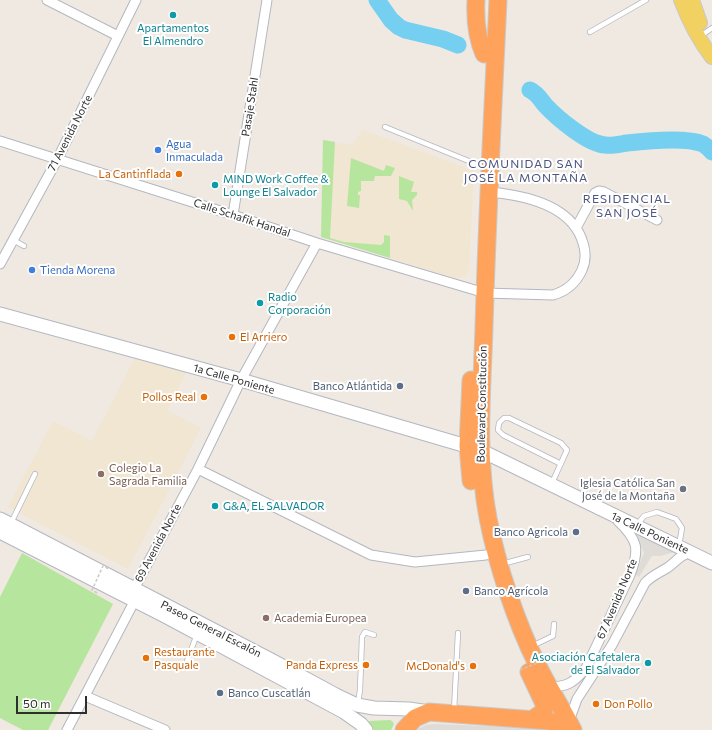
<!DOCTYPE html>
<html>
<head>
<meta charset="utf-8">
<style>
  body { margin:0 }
  #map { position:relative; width:712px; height:730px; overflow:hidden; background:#efe9e1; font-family:Commissioner,sans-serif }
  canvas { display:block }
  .scale { position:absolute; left:16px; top:696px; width:71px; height:18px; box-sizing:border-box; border:2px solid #2e2e2e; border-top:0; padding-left:5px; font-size:12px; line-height:14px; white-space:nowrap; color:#2e2e2e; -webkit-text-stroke:3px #fff; paint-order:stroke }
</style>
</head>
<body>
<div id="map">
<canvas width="712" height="730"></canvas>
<div class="scale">50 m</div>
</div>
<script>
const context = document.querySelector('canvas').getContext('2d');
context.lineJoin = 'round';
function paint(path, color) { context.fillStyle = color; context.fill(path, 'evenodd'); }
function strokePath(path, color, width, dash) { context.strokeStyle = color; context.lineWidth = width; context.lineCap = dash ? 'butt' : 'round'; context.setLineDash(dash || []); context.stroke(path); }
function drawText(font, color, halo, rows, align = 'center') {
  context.font = font + ' Commissioner,sans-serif'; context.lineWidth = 4; context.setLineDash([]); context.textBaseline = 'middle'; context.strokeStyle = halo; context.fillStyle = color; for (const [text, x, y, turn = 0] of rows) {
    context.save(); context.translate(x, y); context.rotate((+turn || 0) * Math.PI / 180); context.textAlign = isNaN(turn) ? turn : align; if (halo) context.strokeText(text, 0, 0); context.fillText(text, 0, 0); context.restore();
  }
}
paint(new Path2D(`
  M363 130 474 171 469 268 468 273 464 277 456 278 321 237 323 140 351 145Z
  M136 356 188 369 167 410 201 428 128 569 8 507 53 421 92 441Z`), '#f0e6d1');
paint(new Path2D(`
  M323 140 335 142 330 238 344 242 381 245 384 242V235L390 236V258L321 237Z
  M351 158 384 171 386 165 395 168 391 176H375L374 181H361V191L358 192V195H360L359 208 347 206Z
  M399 176 414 182 411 192H417V195L412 200 413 211 407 201 399 199Z
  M22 553 113 604 48 730H23L0 718V597Z
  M390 720 392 721 394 724 391 730H374L368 721Z`), '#b6e59e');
paint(new Path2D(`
  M635 530 675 552 660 556H652L639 577 635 574 644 553Z
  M435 724 538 728 546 730H416L426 725Z`), '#dfdcd8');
strokePath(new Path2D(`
  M377 0 391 20 399 27 405 30 443 39 458 45
  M530 90C537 93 541 100 545 105 557 118 588 144 605 145 612 146 620 144 627 143 645 141 686 137 703 144 706 146 710 149 712 152`), '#75cff0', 17);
const lane = new Path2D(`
  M590 32 646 0
  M705 33 712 28
  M385 127 481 166
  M13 240 24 246
  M552 483C557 472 562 461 567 450L561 443 509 418H504L499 423 498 430 503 435 561 464
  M11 523 35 474
  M637 525 644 516 657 512 676 519 682 528 679 546
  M502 564 528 557
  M532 646 553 636 554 624
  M187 661 197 634
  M358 703 360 690 362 637 365 632 374 635
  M454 711 458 633`);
const street = new Path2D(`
  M47 0 118 36
  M0 141 233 215 317 243 485 293 553 295C567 291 576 283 582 270 586 261 586 252 583 243 572 205 523 195 489 192
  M233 215 267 0
  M576 228 595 193 599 191 604 192 657 220
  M0 264 57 160 136 0
  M198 469 371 555 415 562 486 555
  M134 589 198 469 241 380 317 243
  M548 687C567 687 574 683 586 668L630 575C640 549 638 540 618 521
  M85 696 165 730
  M569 721 577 699 612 645 645 583C651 576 659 573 667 568 677 561 678 556 692 552
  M67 730 135 600`);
const secondary = new Path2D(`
  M0 314 241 380 480 450 712 563
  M0 519 273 661 336 695 357 705 374 708 409 709 429 712
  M0 532 165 616 344 712 361 724 366 730`);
const primary = new Path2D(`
  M681 0C689 21 698 39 712 57
  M692 0 700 23`);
const highway = new Path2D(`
  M476 0C475 19 476 36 484 54
  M498 0C493 109 487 218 484 327 482 391 476 455 488 518 497 565 516 622 537 664 548 687 562 708 573 730
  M471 380 468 446 471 481
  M529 672 545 706 543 712 533 719
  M404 730 415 718 429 712 549 721 558 725 562 730`);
strokePath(lane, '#b4b7c1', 6);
strokePath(street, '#b4b7c1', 11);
strokePath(secondary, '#b4b7c1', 15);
strokePath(primary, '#c9c9c9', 16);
strokePath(highway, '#c9c9c9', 19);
strokePath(lane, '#fff', 4.5);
strokePath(street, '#fff', 9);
strokePath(secondary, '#fff', 13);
strokePath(primary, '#f2d163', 14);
strokePath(highway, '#ffa35c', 17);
strokePath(new Path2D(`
  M97 593 92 590 103 566 109 569
  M520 670 547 659`), '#c9c9c9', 1.5, [3, 2]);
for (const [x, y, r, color] of [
  [173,15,4,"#0f9aa8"],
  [158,150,4,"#3f7fe0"],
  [179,174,4,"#e8710a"],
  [215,185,4,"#0f9aa8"],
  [32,270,4,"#3f7fe0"],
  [260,303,4,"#0f9aa8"],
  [232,337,4,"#e8710a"],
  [400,386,4,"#5c6f8a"],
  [204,397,4,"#e8710a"],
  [101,474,4,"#8d6e63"],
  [683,489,4,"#6b7280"],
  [215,506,4,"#0f9aa8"],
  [576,532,4,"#5c6f8a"],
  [466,591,4,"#5c6f8a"],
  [266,618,4,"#8d6e63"],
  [146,658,4,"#e8710a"],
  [648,663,4,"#0f9aa8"],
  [366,665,4,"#e8710a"],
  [473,666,4,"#e8710a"],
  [220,693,4,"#5c6f8a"],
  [596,704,4,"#e8710a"]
]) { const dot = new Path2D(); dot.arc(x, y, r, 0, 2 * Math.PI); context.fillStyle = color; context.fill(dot); strokePath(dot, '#fff', 1.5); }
drawText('11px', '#0d838f', '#fff', [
  ["Apartamentos",173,28,"center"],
  ["El Almendro",173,41,"center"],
  ["MIND Work Coffee &",223,179],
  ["Lounge El Salvador",223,192],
  ["Radio",268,297],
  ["Corporación",268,310],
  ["G&A, EL SALVADOR",223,506],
  ["Asociación Cafetalera",640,657,"right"],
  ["de El Salvador",640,670,"right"]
], 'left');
drawText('11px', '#2e2e2e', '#fff', [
  ["Pasaje Stahl",250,107,-81],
  ["71 Avenida Norte",70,133,-63],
  ["Calle Schafik Handal",242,218,18],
  ["1a Calle Poniente",234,379,16],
  ["Boulevard Constitución",482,404,-89],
  ["1a Calle Poniente",650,533,25],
  ["69 Avenida Norte",158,543,-62],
  ["67 Avenida Norte",617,599,-67],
  ["Paseo General Escalón",211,629,27]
]);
drawText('11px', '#366cbe', '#fff', [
  ["Agua",166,144],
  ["Inmaculada",166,157],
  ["Tienda Morena",40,270]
], 'left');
drawText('11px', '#c56008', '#fff', [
  ["La Cantinflada",171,174],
  ["El Arriero",240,337,"left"],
  ["Pollos Real",196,397],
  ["Restaurante",154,652,"left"],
  ["Pasquale",154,665,"left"],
  ["Panda Express",358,665],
  ["McDonald's",465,666],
  ["Don Pollo",604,704,"left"]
], 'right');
drawText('11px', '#4e5e75', '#fff', [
  ["Banco Atlántida",392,386],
  ["Banco Agricola",568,532],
  ["Banco Agrícola",474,591,"left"],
  ["Banco Cuscatlán",228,693,"left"]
], 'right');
drawText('11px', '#785e54', '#fff', [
  ["Colegio La",109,468],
  ["Sagrada Familia",109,481],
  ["Academia Europea",274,618]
], 'left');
drawText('11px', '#5b616d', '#fff', [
  ["Iglesia Católica San",675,483],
  ["José de la Montaña",675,496]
], 'right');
context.letterSpacing = '1px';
drawText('12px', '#4d5680', '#fff', [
  ["COMUNIDAD SAN",526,164],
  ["JOSÉ LA MONTAÑA",526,178],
  ["RESIDENCIAL",627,199],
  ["SAN JOSÉ",627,213]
]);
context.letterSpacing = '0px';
</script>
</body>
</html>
